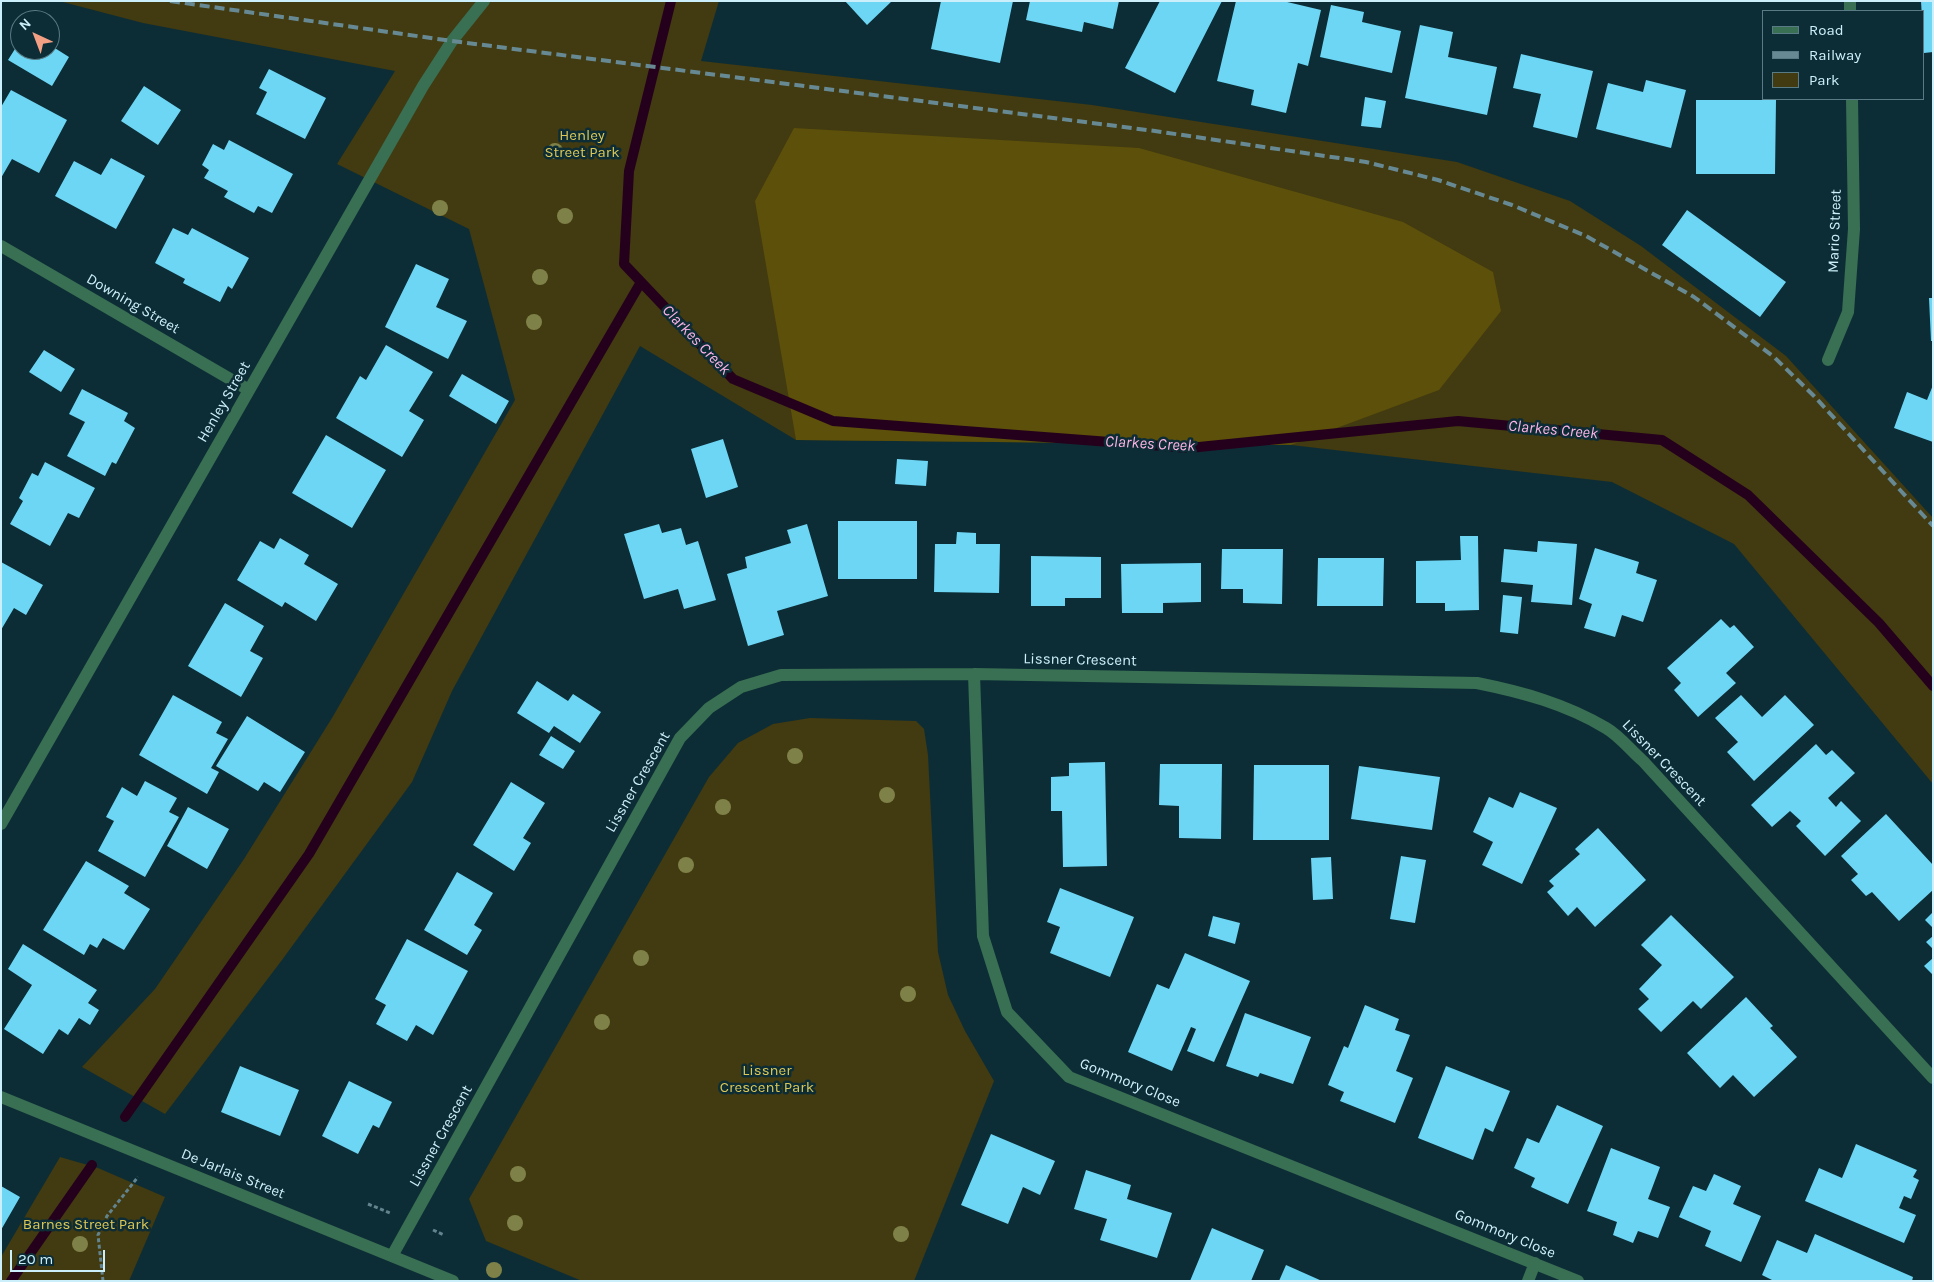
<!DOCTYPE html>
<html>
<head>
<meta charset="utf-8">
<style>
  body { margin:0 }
  #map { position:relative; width:1934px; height:1282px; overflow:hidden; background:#0d2d36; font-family:Karla,sans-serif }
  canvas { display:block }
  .frame { position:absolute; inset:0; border:2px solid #ccf0fb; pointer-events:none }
  .legend { position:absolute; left:1762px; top:10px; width:162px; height:90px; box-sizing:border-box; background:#0d2d36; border:1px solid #597b85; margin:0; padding:6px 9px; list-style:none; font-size:15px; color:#ccf0fb }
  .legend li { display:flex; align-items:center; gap:10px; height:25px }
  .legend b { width:25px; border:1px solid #597b85 }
  .north { position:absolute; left:10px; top:10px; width:50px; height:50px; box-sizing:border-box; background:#0d2d36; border:1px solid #597b85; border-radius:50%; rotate:317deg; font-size:14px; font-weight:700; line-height:20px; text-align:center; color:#ccf0fb }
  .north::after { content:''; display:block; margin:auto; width:18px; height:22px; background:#f39f84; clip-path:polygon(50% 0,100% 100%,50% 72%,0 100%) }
  .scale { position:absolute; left:10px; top:1250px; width:95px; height:22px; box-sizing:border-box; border:2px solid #ccf0fb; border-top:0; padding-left:6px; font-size:15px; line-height:18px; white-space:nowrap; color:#ccf0fb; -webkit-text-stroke:4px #0d2d36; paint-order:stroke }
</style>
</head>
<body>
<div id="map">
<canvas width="1934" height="1282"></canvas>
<div class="frame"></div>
<ul class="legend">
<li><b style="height:6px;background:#396f52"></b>Road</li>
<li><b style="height:6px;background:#678993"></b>Railway</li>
<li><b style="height:14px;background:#423a10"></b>Park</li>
</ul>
<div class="north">N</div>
<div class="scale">20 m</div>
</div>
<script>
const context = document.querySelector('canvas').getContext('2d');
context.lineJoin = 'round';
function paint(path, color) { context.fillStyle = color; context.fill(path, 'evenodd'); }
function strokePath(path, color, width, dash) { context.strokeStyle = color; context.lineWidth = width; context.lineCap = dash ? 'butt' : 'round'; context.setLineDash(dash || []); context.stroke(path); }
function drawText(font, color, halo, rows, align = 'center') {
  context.font = font + ' Karla,sans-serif'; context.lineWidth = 5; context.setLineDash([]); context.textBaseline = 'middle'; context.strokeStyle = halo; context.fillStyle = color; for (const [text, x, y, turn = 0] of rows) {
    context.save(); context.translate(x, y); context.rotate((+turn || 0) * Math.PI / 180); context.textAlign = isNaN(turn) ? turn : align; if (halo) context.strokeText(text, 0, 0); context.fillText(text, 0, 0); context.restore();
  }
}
paint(new Path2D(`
  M59 1H719L701 61 1092 105 1457 162 1570 201 1641 246 1786 356 1933 518V784L1734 544 1612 482 1291 445 796 440 640 346 452 691 412 782 282 960 165 1114 82 1067 155 989 244 859 332 718 515 400 469 229 337 164 395 71 143 23Z
  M810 718 916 721 924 729 928 755 938 952 948 995 965 1031 994 1081 914 1281H582L486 1241 469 1199 709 777 738 743 773 724Z
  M60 1157 98 1168 165 1197 129 1281H1V1257Z`), '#423a10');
paint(new Path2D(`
  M794 128 1139 148 1403 222 1493 272 1501 311 1439 390 1291 445 796 440 755 201Z`), '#5c500a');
strokePath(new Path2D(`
  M671 1 629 171 624 264 733 379 833 421 1189 448 1458 421 1662 440 1748 495 1879 623 1933 686
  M125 1117 309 854 641 282
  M11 1281 92 1165`), '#25001c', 10);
paint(new Path2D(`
  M845 1H892L867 25Z
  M941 1H1013L1000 63 931 49Z
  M1030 1H1119L1113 29 1084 22 1082 32 1026 20Z
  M1160 1H1222L1175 93 1125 68Z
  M1236 1H1283L1321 10 1308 66 1298 63 1286 113 1251 105 1254 90 1217 81Z
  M1921 1H1933V52L1924 53Z
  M1331 5 1364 12 1362 22 1401 31 1392 73 1320 57Z
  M1420 25 1453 32 1448 57 1497 67 1487 115 1405 98Z
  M20 41V50H50V45L69 57 52 86 8 60Z
  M1521 54 1593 71 1577 138 1533 127 1541 94 1513 88Z
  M269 69 326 98 305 139 256 114 267 92 259 88Z
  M1646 80 1686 90 1671 148 1596 129 1608 83 1643 92Z
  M144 86 181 110 158 145 121 121Z
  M11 90 67 120 39 173 12 159 1 178V107Z
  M1365 97 1386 101 1381 128 1361 126Z
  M1696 100H1776L1775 174H1696Z
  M229 140 293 174 272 213 258 206 254 213 224 197 228 191 204 178 209 170 202 165 213 144 224 150Z
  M111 158 145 176 116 229 55 196 74 161 101 175Z
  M1687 210 1786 282 1760 317 1662 245Z
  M173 228 188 235 192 228 249 258 232 289 228 286 220 302 183 283 185 279 155 263Z
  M416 264 449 279 436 307 467 321 448 359 385 327Z
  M1929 298H1933V341H1931Z
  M386 345 433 372 409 411 424 420 402 457 336 418 360 376 366 380Z
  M44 350 75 369 61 392 29 372Z
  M462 374 509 401 496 424 449 396Z
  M1933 385V442L1894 428 1907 392 1927 400Z
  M82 389 128 413 124 421 135 428 116 464 112 462 105 476 67 456 85 422 69 414Z
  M326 435 386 470 352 528 292 493Z
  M723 439 738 487 706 498 691 449Z
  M897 459 928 461 926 486 895 484Z
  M45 462 95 488 79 518 68 513 50 546 10 524 23 501 19 498 32 473 38 476Z
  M838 521H917V579H838Z
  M659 524 662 533 681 528 686 545 698 541 716 600 684 609 678 589 644 599 624 534Z
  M807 524 828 596 777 611 784 635 748 646 727 574 747 568 745 557 791 543 787 530Z
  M957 532 976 533V544H1000L999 593 934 592 935 544H956Z
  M1460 536H1478L1479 610 1445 611V603H1416V561L1461 560Z
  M280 538 309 555 304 564 338 584 316 621 285 602 282 607 237 580 260 541 274 549Z
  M1538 541 1577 544 1572 605 1531 602 1533 585 1501 582 1504 549 1537 552Z
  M1595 548 1639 562 1636 573 1657 580 1643 622 1622 615 1615 637 1584 628 1592 604 1579 599Z
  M1222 549H1283L1282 604 1243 603V589H1221Z
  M1031 556 1101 557V598H1065V606H1031Z
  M1318 558H1384L1383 606H1317Z
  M1 562 43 585 26 615 14 608 1 630Z
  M1201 563V602L1163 603V613H1122L1121 564Z
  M1503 595 1522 597 1518 634 1500 632Z
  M225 603 264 626 250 651 263 658 241 697 188 666Z
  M1721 619 1730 628 1734 625 1754 647 1726 673 1736 683 1698 717 1674 690 1681 683 1667 668Z
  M537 681 568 701 573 694 601 712 580 743 554 726 549 733 517 713Z
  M173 695 222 722 216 733 228 739 211 768 219 772 207 794 139 755Z
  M1741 695 1762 717 1785 695 1814 725 1754 781 1727 752 1738 742 1715 718Z
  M247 716 305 752 280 792 264 782 258 791 216 766Z
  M551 736 575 751 563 769 539 755Z
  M1816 744 1826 755 1832 750 1855 773 1828 798 1836 807 1841 801 1861 821 1825 856 1796 826 1801 821 1790 811 1772 827 1751 805Z
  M1105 762 1107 866 1063 867 1062 811H1051V777L1069 776V763Z
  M1160 764H1222L1221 839 1179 838V806L1159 805Z
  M1254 765H1329V840H1253Z
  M1359 766 1440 777 1432 830 1351 819Z
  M145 781 177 798 169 812 179 817 145 877 98 851 114 821 106 817 122 787 137 796Z
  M511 782 545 803 523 838 531 843 514 871 473 845Z
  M1520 792 1557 808 1522 884 1482 865 1493 842 1473 832 1489 797 1513 808Z
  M188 807 229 829 207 869 167 846Z
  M1886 814 1933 865V890L1899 921 1872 892 1866 896 1851 880 1858 874 1841 856Z
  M1598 828 1646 880 1595 927 1577 907 1568 916 1547 892 1554 886 1549 881 1580 854 1575 849Z
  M1401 856 1426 860 1415 923 1390 919Z
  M1331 857 1333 899 1313 900 1311 858Z
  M86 861 129 886 124 893 150 909 124 950 103 938 97 948 90 944 84 955 43 930Z
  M457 872 493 893 474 925 482 930 467 955 424 930Z
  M1060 888 1134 917 1110 977 1050 953 1060 927 1047 922Z
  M1933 912V928L1925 920Z
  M1671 915 1734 977 1701 1009 1693 1001 1661 1032 1638 1009 1649 999 1639 989 1662 965 1641 945Z
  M1213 916 1240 923 1235 944 1208 936Z
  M1933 936V949L1926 942Z
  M407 939 468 971 433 1035 416 1025 407 1041 376 1024 386 1005 375 999Z
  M23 944 97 990 88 1003 99 1010 90 1025 79 1018 68 1035 59 1029 43 1054 4 1029 32 985 8 969Z
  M1185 953 1250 981 1214 1062 1187 1051 1196 1029 1191 1027 1172 1071 1128 1052 1157 984 1169 989Z
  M1933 958V975L1924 966Z
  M1746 997 1773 1026 1770 1028 1797 1057 1754 1097 1733 1075 1720 1088 1687 1053Z
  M1365 1005 1399 1019 1395 1030 1410 1035 1396 1071 1413 1078 1395 1123 1340 1101 1344 1092 1328 1085 1344 1046 1348 1048Z
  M1245 1013 1311 1037 1293 1084 1260 1073 1258 1077 1226 1066Z
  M240 1066 299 1090 280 1136 221 1112Z
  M1446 1066 1510 1091 1493 1132 1485 1128 1473 1160 1418 1138Z
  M349 1081 392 1102 379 1128 373 1125 358 1154 322 1136Z
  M1557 1105 1603 1126 1568 1204 1531 1187 1535 1178 1514 1168 1527 1138 1539 1143Z
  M991 1134 1055 1161 1040 1195 1023 1187 1008 1224 961 1205Z
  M1856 1144 1917 1170 1913 1177 1919 1180 1911 1199 1904 1196 1899 1208 1916 1215 1904 1243 1805 1201 1819 1168 1842 1178Z
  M1611 1148 1660 1167 1648 1199 1670 1207 1658 1238 1638 1231 1633 1243 1613 1235 1617 1222 1587 1211Z
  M1086 1170 1131 1185 1127 1199 1172 1213 1157 1258 1100 1240 1107 1219 1074 1209Z
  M1714 1174 1741 1186 1733 1204 1761 1216 1741 1262 1705 1246 1711 1231 1679 1217 1693 1186 1706 1191Z
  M1 1186 20 1197 1 1230Z
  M1212 1228 1264 1250 1251 1281H1190Z
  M1815 1234 1913 1277 1912 1281H1774L1762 1275 1777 1240 1807 1253Z
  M1286 1265 1322 1281H1279Z`), '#6dd6f4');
strokePath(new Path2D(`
  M368 1204 390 1213
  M433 1230 444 1235
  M103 1281 98 1235 107 1216 138 1177`), '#62848e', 3, [4, 2.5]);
strokePath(new Path2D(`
  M1850 1V11
  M1 246 249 390
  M1828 360 1848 312 1854 229 1852 99
  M974 674 983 936 1007 1012 1069 1077 1578 1281
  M1 824 423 86 452 41 484 1
  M1 1097 453 1281
  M392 1256 680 738 709 708 741 687 781 675 974 674 1477 683C1522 692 1566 704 1606 728 1620 736 1631 751 1643 761L1933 1078
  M1528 1281 1535 1263`), '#396f52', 12);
strokePath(new Path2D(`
  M170 1 452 41 1155 131 1366 162 1438 180 1512 205 1586 236 1694 297 1774 357 1814 396 1933 526`), '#678993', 4, [10, 5]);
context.fillStyle = '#7f8248';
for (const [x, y] of [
  [555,151],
  [440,208],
  [565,216],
  [540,277],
  [534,322],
  [795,756],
  [887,795],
  [723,807],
  [686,865],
  [641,958],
  [908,994],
  [602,1022],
  [518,1174],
  [515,1223],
  [901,1234],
  [80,1244],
  [494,1270]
]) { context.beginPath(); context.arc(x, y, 8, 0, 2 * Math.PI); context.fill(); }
drawText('15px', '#ddc856', '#0d2d36', [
  ["Henley",582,136],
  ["Street Park",582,153],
  ["Lissner",767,1071],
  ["Crescent Park",767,1088],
  ["Barnes Street Park",86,1225]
]);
drawText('15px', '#ccf0fb', '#0d2d36', [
  ["Mario Street",1835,231,-88],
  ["Downing Street",133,304,30],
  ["Henley Street",224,402,-60],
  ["Lissner Crescent",1080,660,1],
  ["Lissner Crescent",1664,763,46],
  ["Lissner Crescent",638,782,-60],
  ["Gommory Close",1130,1083,22],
  ["Lissner Crescent",441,1136,-61],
  ["De Jarlais Street",233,1174,22],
  ["Gommory Close",1505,1234,22]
]);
drawText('italic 16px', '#ffb4e7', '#0d2d36', [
  ["Clarkes Creek",696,340,46],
  ["Clarkes Creek",1553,430,5],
  ["Clarkes Creek",1150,444,3]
]);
</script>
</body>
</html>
